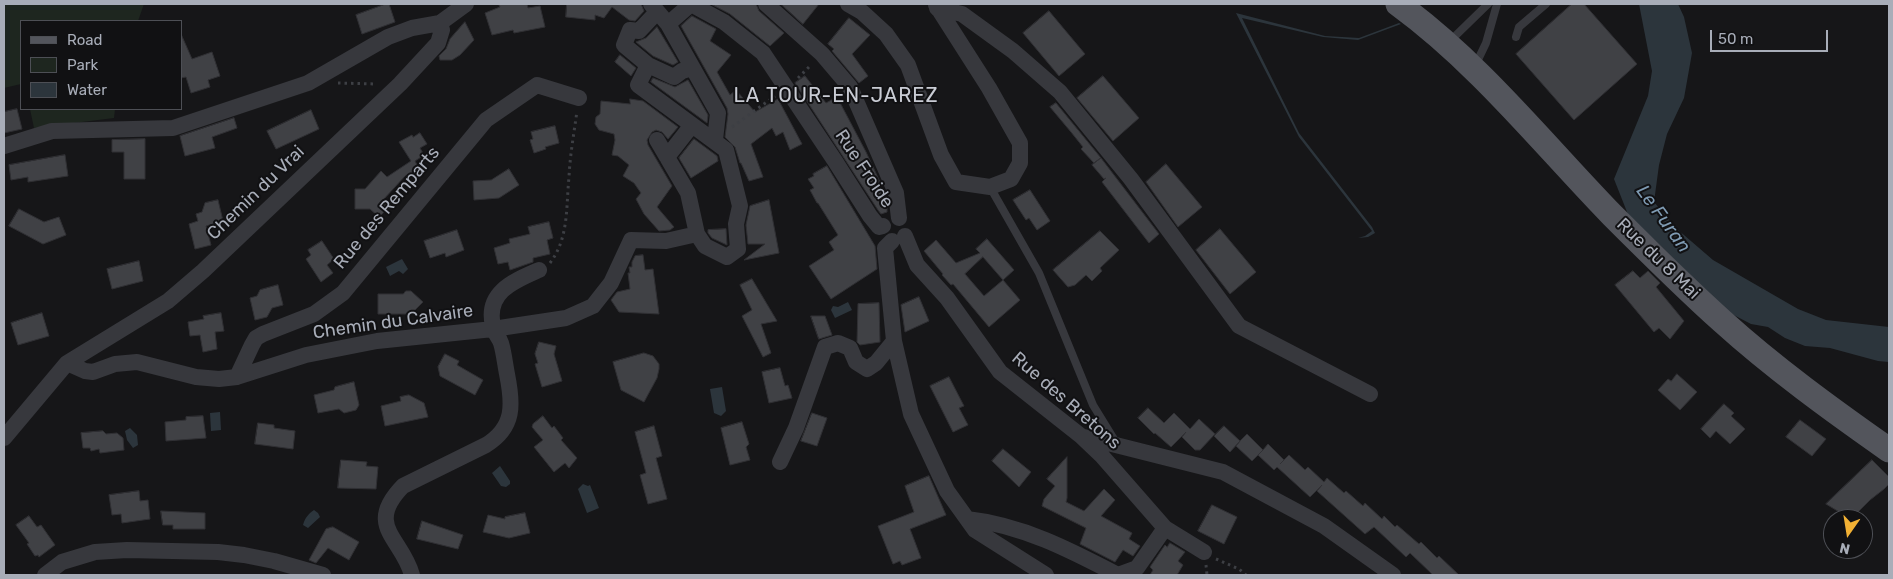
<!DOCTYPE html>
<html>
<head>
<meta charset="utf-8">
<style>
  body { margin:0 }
  #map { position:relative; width:1893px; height:579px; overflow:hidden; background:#161618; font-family:Rubik,sans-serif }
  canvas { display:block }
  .frame { position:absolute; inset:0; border:5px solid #a8adb8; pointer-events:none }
  .legend { position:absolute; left:20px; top:20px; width:162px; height:90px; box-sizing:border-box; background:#111113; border:1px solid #4d4f55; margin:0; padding:6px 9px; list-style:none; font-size:15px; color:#a8adb8 }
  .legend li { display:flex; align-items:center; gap:10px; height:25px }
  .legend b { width:25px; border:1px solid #4d4f55 }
  .north { position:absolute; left:1823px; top:509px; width:50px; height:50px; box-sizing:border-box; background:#111113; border:1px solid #4d4f55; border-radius:50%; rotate:193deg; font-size:14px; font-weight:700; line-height:20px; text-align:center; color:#a8adb8 }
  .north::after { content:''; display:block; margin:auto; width:18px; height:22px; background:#f2b134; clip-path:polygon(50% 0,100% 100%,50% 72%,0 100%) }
  .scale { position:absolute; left:1710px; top:30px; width:118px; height:22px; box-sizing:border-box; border:2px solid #a8adb8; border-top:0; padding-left:6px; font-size:15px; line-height:18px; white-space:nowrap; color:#a8adb8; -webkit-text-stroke:4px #111113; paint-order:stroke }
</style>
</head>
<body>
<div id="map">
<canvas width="1893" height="579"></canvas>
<div class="frame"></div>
<ul class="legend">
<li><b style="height:6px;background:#53555c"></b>Road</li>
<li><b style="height:14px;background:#1e261f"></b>Park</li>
<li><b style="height:14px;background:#2c353c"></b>Water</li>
</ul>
<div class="north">N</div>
<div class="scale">50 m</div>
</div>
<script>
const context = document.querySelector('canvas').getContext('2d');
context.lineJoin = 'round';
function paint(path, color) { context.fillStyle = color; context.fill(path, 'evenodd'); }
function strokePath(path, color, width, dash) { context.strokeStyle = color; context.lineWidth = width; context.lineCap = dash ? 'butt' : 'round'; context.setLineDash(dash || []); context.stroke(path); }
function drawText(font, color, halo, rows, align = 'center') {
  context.font = font + ' Rubik,sans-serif'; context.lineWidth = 4; context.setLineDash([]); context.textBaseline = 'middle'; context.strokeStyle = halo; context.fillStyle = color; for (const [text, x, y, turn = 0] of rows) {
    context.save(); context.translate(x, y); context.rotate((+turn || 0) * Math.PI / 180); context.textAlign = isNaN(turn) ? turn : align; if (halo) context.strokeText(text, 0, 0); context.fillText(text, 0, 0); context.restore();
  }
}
paint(new Path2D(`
  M4 4H144L138 21H21V84L4 88Z
  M30 109H115L114 118 34 128Z`), '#1e261f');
paint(new Path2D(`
  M1639 4H1678L1684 17 1692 53 1684 98 1667 134 1659 165 1654 202 1677 229 1713 260 1798 309 1826 320 1889 327V362L1878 361 1830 348 1805 346 1785 338 1768 327 1751 324 1724 310 1661 246 1629 217 1614 179 1648 96 1652 71Z
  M1236 13 1325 36 1359 38 1399 23 1401 24 1358 40 1323 37 1242 18 1299 133 1372 227 1375 233 1368 237 1358 238 1365 236 1372 231 1299 137Z
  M402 259 408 269 403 274 399 271 390 276 386 267Z
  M848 302 852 310 835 318 831 310 833 306 838 307Z
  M722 387 726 411 721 416 714 413 710 389Z
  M220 412 221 430 211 431 210 413Z
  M130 428 137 435 138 445 133 448 127 440 125 431Z
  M500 466 510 481V484L506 487 501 486 492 473Z
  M583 484 588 486 590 485 599 508 587 513 578 489Z
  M314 510 318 513 320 517 308 528 303 525C305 518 308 514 314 510Z`), '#2c353c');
const building = new Path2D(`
  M386 4H389L395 22 362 34 356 15Z
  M506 4H527L528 8 540 6 545 27 514 33 513 30 492 35 485 13 500 7 499 5Z
  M567 4H641L644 11 635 21 629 20 612 7 604 18 595 15V20L566 17Z
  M711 4H756L759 11 784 33 770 46 730 14Z
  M781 4H819L803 24Z
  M1572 4H1584L1637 64 1574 120 1516 54Z
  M1049 11 1085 54 1059 76 1023 33Z
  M692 16 716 29 710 41 731 55 717 72 730 95 736 90 755 112 778 99 802 144 790 150 783 132 776 136 772 128 751 144 763 177 749 181 741 163H740L735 147 725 137 728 114 727 108 681 26Z
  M849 18 870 35 852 54 868 76 859 83 832 51 834 49 828 44Z
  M465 22 474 40 460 55 452 60H440L439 56 446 49 450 39Z
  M657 27 678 62 673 65 653 56 636 42 646 38Z
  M181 34 192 59 212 52 220 76 208 80 210 87 191 93 186 77 181 78Z
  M620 55 636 68 631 76 615 62Z
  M805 76 826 103 837 97 866 152 880 182 879 183 887 200V212L881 214 878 210 795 83Z
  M1103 76 1139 118 1113 141 1077 98Z
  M653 78 675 87 688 80 708 115 707 123 651 82Z
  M630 99 643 101 678 127 668 139 662 132 656 130 652 132 647 140 648 145 672 186 657 207 674 227 670 230 659 231 644 214 636 199 641 193 634 183 623 176 629 165 618 156 612 155 615 140 614 134 599 130 595 124 596 117 600 114 601 101 630 104Z
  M1056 103 1101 158 1094 163 1081 149 1083 147 1071 132 1050 107Z
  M17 109 22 129 4 133V112Z
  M311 110 319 129 276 149 267 131Z
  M234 118 237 128 212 137 215 148 185 156 180 136Z
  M555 126 559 143 545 147 546 149 534 153 530 140 533 139 531 132Z
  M420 133 427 144 420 148 424 155 415 161 420 171 408 178 406 175 383 200 389 207 379 217 370 209H355V189H365L381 171 387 177 411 161 399 142 412 135 413 137Z
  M145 139V179H124V152H112V140Z
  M694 139 717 156 718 161 691 178 679 158Z
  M65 155 68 176 28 182V177L11 180 9 165Z
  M1101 158 1159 234 1149 243 1102 182 1106 178 1104 179 1092 165Z
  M1166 164 1202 207 1178 227 1146 182Z
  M827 166 875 246 877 269 831 299 809 266 834 250 829 242 838 235 818 203H817L810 190 814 188 808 179 814 176 813 174Z
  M509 169 519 185 499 198 474 200 473 181 491 180Z
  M1030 190 1050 221 1037 230 1029 218 1026 220 1013 200Z
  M218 200 223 221 206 226 211 245 195 249 189 224 198 221 196 214 202 212 205 203Z
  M769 200 779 253 744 260 765 244H748L746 225 750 206Z
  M19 209 44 222 59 217 66 235 43 244 9 226Z
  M549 222 553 238 547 240 550 254 533 258V262L510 270 508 262 498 264 494 248 510 243 509 239 530 234 528 227Z
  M726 229 727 245 712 238 708 233V230Z
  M1220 229 1256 272 1230 294 1196 250Z
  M457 230 464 250 446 257 445 253 430 258 424 241Z
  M1100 231 1119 250 1100 268 1102 271 1092 281 1086 275 1075 285 1068 287 1053 270Z
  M987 239 1014 270 1003 280 1020 300 989 327 953 284 951 285 942 275 943 274 924 251 936 240 956 263 980 253 976 249ZM983 257 1003 280 984 296 965 274Z
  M322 241 334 259 327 265 333 273 321 282 306 259 311 255 308 250Z
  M643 255 645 270 653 269 659 314 619 312 611 300 617 292 630 289 628 273H630L629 267H632V262L635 256Z
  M139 261 143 281 112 289 107 269Z
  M1633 271 1640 278 1648 271 1660 283 1656 287 1684 321 1670 339 1659 328 1654 332 1615 285Z
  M752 279 777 321 761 324 771 353 763 357 742 316 752 310 740 285Z
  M278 285 283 305 272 308 267 317 255 320 250 298 257 296 260 290Z
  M406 291H411L423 302 411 314H378V294H403Z
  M919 297 929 321 905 332 901 305Z
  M879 303 880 342 860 345 857 342 858 304Z
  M42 313 49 336 18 345 11 323Z
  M221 313 224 331 215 332 217 349 203 352 200 335 190 336 188 322 204 319 203 316Z
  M811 316H825L832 335 819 339Z
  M539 342 556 346 554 354 562 381 542 387 535 364 538 363 535 354Z
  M644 353 653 356 659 364V369L657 378 644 402 621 390 613 362Z
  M445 354 459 361 457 365 483 380 475 395 440 376 438 367Z
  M780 368 785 386 788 385 792 398 769 403 762 372Z
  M1677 374 1697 392 1680 410 1658 390 1668 379 1671 381Z
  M949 377 964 406 959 408 968 425 953 432 930 386Z
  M354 382 359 405 356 410 344 413 339 409 318 413 314 395 334 390 335 387Z
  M409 395 424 403 428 417 385 426 381 406 401 401 400 397Z
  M1724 404 1734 413 1731 416 1745 429 1730 444 1716 431 1710 438 1701 429Z
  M1148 408 1164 423 1174 413 1190 429 1199 419 1215 434 1200 450H1195L1182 437 1186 432 1171 447 1155 433 1154 434 1138 418Z
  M812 413 827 418 817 446 801 441Z
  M203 416 206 438 166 441 165 422 186 420V417Z
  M543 416 552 428 554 426 563 438 561 440 577 458 569 468 565 463 554 472 534 447 543 440 532 427 533 424Z
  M1800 420 1826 439 1812 456 1786 437Z
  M742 422 749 444 746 447 750 460 730 465 721 428Z
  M258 423 274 425V428L295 431 293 449 255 444Z
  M654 426 662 456 656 458 667 499 648 504 640 475 646 473 635 432Z
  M1224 426 1240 441 1247 434 1263 450 1268 444 1284 460 1280 464 1289 455 1305 470 1308 467 1324 482 1327 478 1344 493 1346 491 1363 506 1365 503 1382 519 1384 516 1395 527 1397 525 1419 544 1421 542 1437 558 1439 556 1459 575H1433L1410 553 1406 557 1374 527 1365 534 1317 491 1322 485 1310 497 1277 467 1274 470 1258 455 1263 450 1252 461 1236 446 1240 441 1230 452 1214 436Z
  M103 431 106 434 117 433 123 438 124 450 100 453 99 449 91 451 90 448H83L81 433Z
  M1003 449 1031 472 1019 487 992 461Z
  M1067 457V498L1066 502 1084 511 1104 489 1115 500 1101 516 1132 533 1129 539 1140 546 1133 556 1123 550 1115 562 1080 544 1086 528 1042 506 1044 499 1055 486 1047 479Z
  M341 460 367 462 366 466 378 467 376 489 338 488Z
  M1872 460 1889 477V484L1884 489 1870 500 1851 519 1826 504Z
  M929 476 946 515 910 529 921 558 902 565 900 561 893 564 878 526 914 512 905 486Z
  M139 491 140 501 148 500 150 519 122 523 121 514 112 515 109 495Z
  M1212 505 1237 517 1224 544 1198 531Z
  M161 511 205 513V529H173V525H163Z
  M525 513 530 533 509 538 483 532 488 515 505 519V517Z
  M29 516 37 527 41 525 55 545 39 557 38 555 35 556 27 544 29 543 16 525Z
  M422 521 463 535 458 549 417 539Z
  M333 527 359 542 349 560 328 548 316 563 309 560 326 529Z
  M1170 543 1185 552 1178 561 1183 565 1177 575H1150L1153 570 1150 567 1165 545 1167 547Z`);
paint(building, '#404145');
strokePath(building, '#303034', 1);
strokePath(new Path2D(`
  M798 78 811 65
  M338 83 377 84
  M732 127 775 96
  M550 263C569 238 566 207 569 177 570 155 574 133 577 111
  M1216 559 1239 569 1246 575
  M1206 565 1207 575`), '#3d3f44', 3, [2.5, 4]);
strokePath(new Path2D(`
  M1516 37 1519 27 1546 4
  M1449 42 1488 4
  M1475 66 1486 43 1497 4
  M990 187 1039 273 1093 405 1117 444`), '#37383d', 8);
strokePath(new Path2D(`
  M651 4 668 24 718 113 715 140
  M766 4 822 54 850 87 896 193 899 218
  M848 4 862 12 886 34 908 65 941 155 956 182 990 187 1011 179 1020 163V143L989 88 936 5
  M937 8 962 14 1013 51 1060 92 1131 179 1239 326 1370 394
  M657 12 639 31 630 30 624 45 648 65 674 77 682 71 692 68
  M668 24 691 4 724 22 763 53 835 161 870 216 879 227 883 226
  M657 140 688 193 697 234
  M4 146 52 131 173 128 308 83 388 37 412 28 440 23 466 4
  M667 157 692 125
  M905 236 917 265 947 298 1000 372 1081 436 1102 456 1165 528 1204 552
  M892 241 885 248 894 341 911 414 947 491 975 530 1046 575
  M67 363 85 371 93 372 115 364 137 362 196 377 219 379 237 377 306 355 377 341 493 329 566 318 593 306 611 283 631 240 666 241 697 234 705 246 727 257 738 249 736 224 740 206 726 150 638 85 648 65
  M237 377 252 345 256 338 263 334 314 314 343 293 486 120 537 85 579 98
  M1084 437 1223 472 1324 526 1393 575
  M4 438 67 363 168 301 203 271 400 84 438 43 442 30 440 23
  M780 462 796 428 825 347 838 343 850 348 856 362 867 369 876 363 894 341
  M967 519C1022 525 1070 550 1118 575L1137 568 1165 528
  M45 575 62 562 95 552 127 550 218 552 244 555 274 561 323 575
  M412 575C402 538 364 526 403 486L486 445C515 427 513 404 507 374 505 364 504 353 501 343 499 337 494 333 493 326 485 292 514 281 539 270`), '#37383d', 16);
strokePath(new Path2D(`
  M1398 4C1480 64 1543 144 1613 216 1648 251 1684 287 1722 321 1774 368 1832 410 1889 450`), '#53555c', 25);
drawText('18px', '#a8adb8', '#111113', [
  ["Rue Froide",864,169,56],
  ["Chemin du Vrai",256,193,-44],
  ["Rue des Remparts",387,208,-50],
  ["Rue du 8 Mai",1658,259,44],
  ["Chemin du Calvaire",393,322,-8],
  ["Rue des Bretons",1066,401,41]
]);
drawText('italic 19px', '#7f9bb3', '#111113', [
  ["Le Furan",1663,219,54]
]);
context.letterSpacing = '1px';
drawText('20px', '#c9ccd4', '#111113', [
  ["LA TOUR-EN-JAREZ",836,96]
]);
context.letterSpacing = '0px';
</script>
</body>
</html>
